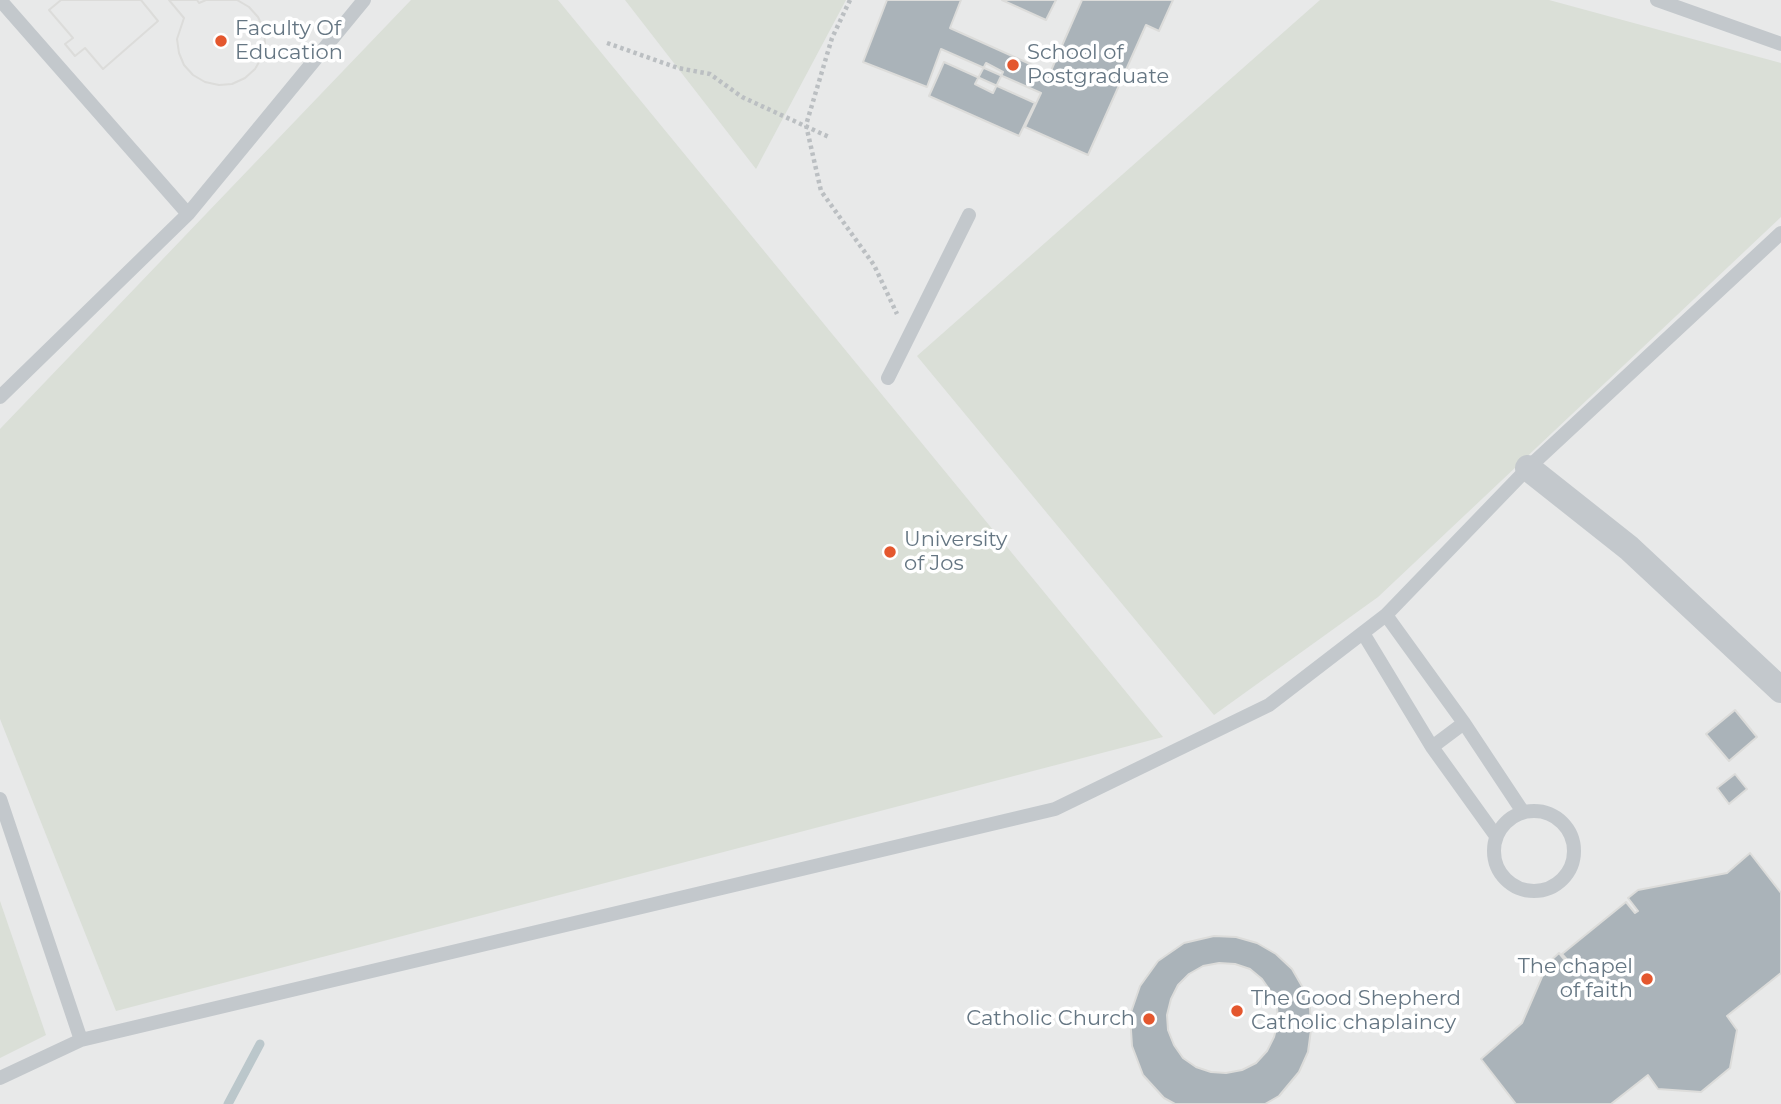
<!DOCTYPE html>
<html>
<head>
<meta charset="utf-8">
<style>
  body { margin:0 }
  canvas { display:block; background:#fafaf8 }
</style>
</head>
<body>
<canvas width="1781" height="1104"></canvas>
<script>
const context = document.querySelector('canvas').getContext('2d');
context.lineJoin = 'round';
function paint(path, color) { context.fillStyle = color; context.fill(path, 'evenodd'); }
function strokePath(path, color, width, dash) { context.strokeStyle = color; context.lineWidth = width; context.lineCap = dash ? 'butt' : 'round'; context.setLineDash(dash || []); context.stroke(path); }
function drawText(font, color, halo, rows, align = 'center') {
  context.font = font + ' Montserrat,sans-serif'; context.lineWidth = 7; context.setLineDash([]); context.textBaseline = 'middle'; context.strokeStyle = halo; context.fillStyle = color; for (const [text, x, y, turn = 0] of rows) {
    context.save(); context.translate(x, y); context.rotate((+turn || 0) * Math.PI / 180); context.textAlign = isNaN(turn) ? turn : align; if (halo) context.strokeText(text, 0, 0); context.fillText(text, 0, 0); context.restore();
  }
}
paint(new Path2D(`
  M0 0H1781V1104H0Z`), '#e8e9e9');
paint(new Path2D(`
  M411 0H558L1163 737 116 1011 0 719V429Z
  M625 0H846L756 169Z
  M1320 0H1549L1781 63V217L1378 597 1214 715 917 356Z
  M0 901 46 1035 0 1058Z`), '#dadfd7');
strokePath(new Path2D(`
  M228 1104 260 1044`), '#bbc7cb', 9);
const building = new Path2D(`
  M61 0H141L158 21 103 69 85 48 75 56 65 44 73 38 49 10Z
  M61 0H141L158 21 103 69 85 48 75 56 65 44 73 38 49 10Z
  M169 0H197L199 3 206 0H237L249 7 258 17 264 30 265 43 262 57 255 69 245 78 232 84 219 85 205 82 193 75 184 65 179 53 177 39 184 18Z
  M169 0H197L199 3 206 0H237L249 7 258 17 264 30 265 43 262 57 255 69 245 78 232 84 219 85 205 82 193 75 184 65 179 53 177 39 184 18Z
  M887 0H961L950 28 1050 73 1082 0H1173L1159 31 1146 25 1088 155 1025 127 1041 93 941 49 927 87 863 62Z
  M1002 0H1056L1046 20Z
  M944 62 1035 103 1019 136 929 96Z
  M986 63 1003 72 993 93 975 84Z
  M1735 710 1757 737 1729 761 1706 734Z
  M1735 774 1747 789 1729 804 1717 788Z
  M1750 853 1781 893V973L1727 1016 1737 1030 1730 1068 1701 1092 1658 1089 1648 1075 1611 1104H1516L1481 1059 1522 1023 1548 963 1559 953 1568 964 1570 963 1562 954 1626 902 1635 913 1638 911 1628 898 1638 890 1727 873Z
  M1214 936 1236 937 1257 943 1276 954 1292 969 1303 988 1310 1008 1311 1030 1308 1052 1299 1072 1279 1096 1265 1104H1175L1164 1098 1143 1075 1132 1046 1130 1015 1140 986 1158 961 1184 943ZM1219 963 1235 964 1250 969 1262 979 1271 992 1277 1006 1278 1022 1274 1037 1267 1051 1256 1063 1242 1070 1226 1073 1211 1072 1196 1067 1183 1058 1174 1045 1168 1030 1167 1015 1171 999 1178 985 1189 974 1203 966Z`);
paint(building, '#aab3b9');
strokePath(building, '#dcdcda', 2);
strokePath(new Path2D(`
  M850 0 832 38 806 125 821 191 874 265 897 314
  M607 43 678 68 710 74 742 97 829 137`), '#bbbfc2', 4.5, [3.5, 3.5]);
strokePath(new Path2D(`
  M0 0 188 214
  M1657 0 1781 44
  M888 378 969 215
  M0 397 188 214 364 0
  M1386 615 1464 723 1523 812
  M1363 633 1432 747 1496 836
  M1432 747 1464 723
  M0 799 81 1040
  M1494 851a40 40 0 1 1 80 0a40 40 0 1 1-80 0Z
  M0 1078 81 1040 1055 809 1269 705 1386 615 1528 468 1781 233`), '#c3c8cc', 14);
strokePath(new Path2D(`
  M1528 468 1629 548 1781 690`), '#c3c8cc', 26);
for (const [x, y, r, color] of [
  [221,41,7,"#e4572e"],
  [1013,65,7,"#e4572e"],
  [890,552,7,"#e4572e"],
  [1647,979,7,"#e4572e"],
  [1237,1011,7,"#e4572e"],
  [1149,1019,7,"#e4572e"]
]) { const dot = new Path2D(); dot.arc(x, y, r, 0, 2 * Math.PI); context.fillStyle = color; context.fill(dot); strokePath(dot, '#fff', 2.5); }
drawText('21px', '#657683', '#fff', [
  ["Faculty Of",235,29],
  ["Education",235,53],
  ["School of",1027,53],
  ["Postgraduate",1027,77],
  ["University",904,540],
  ["of Jos",904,564],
  ["The chapel",1633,967,"right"],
  ["of faith",1633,991,"right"],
  ["The Good Shepherd",1251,999],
  ["Catholic chaplaincy",1251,1023],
  ["Catholic Church",1135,1019,"right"]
], 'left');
</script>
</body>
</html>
